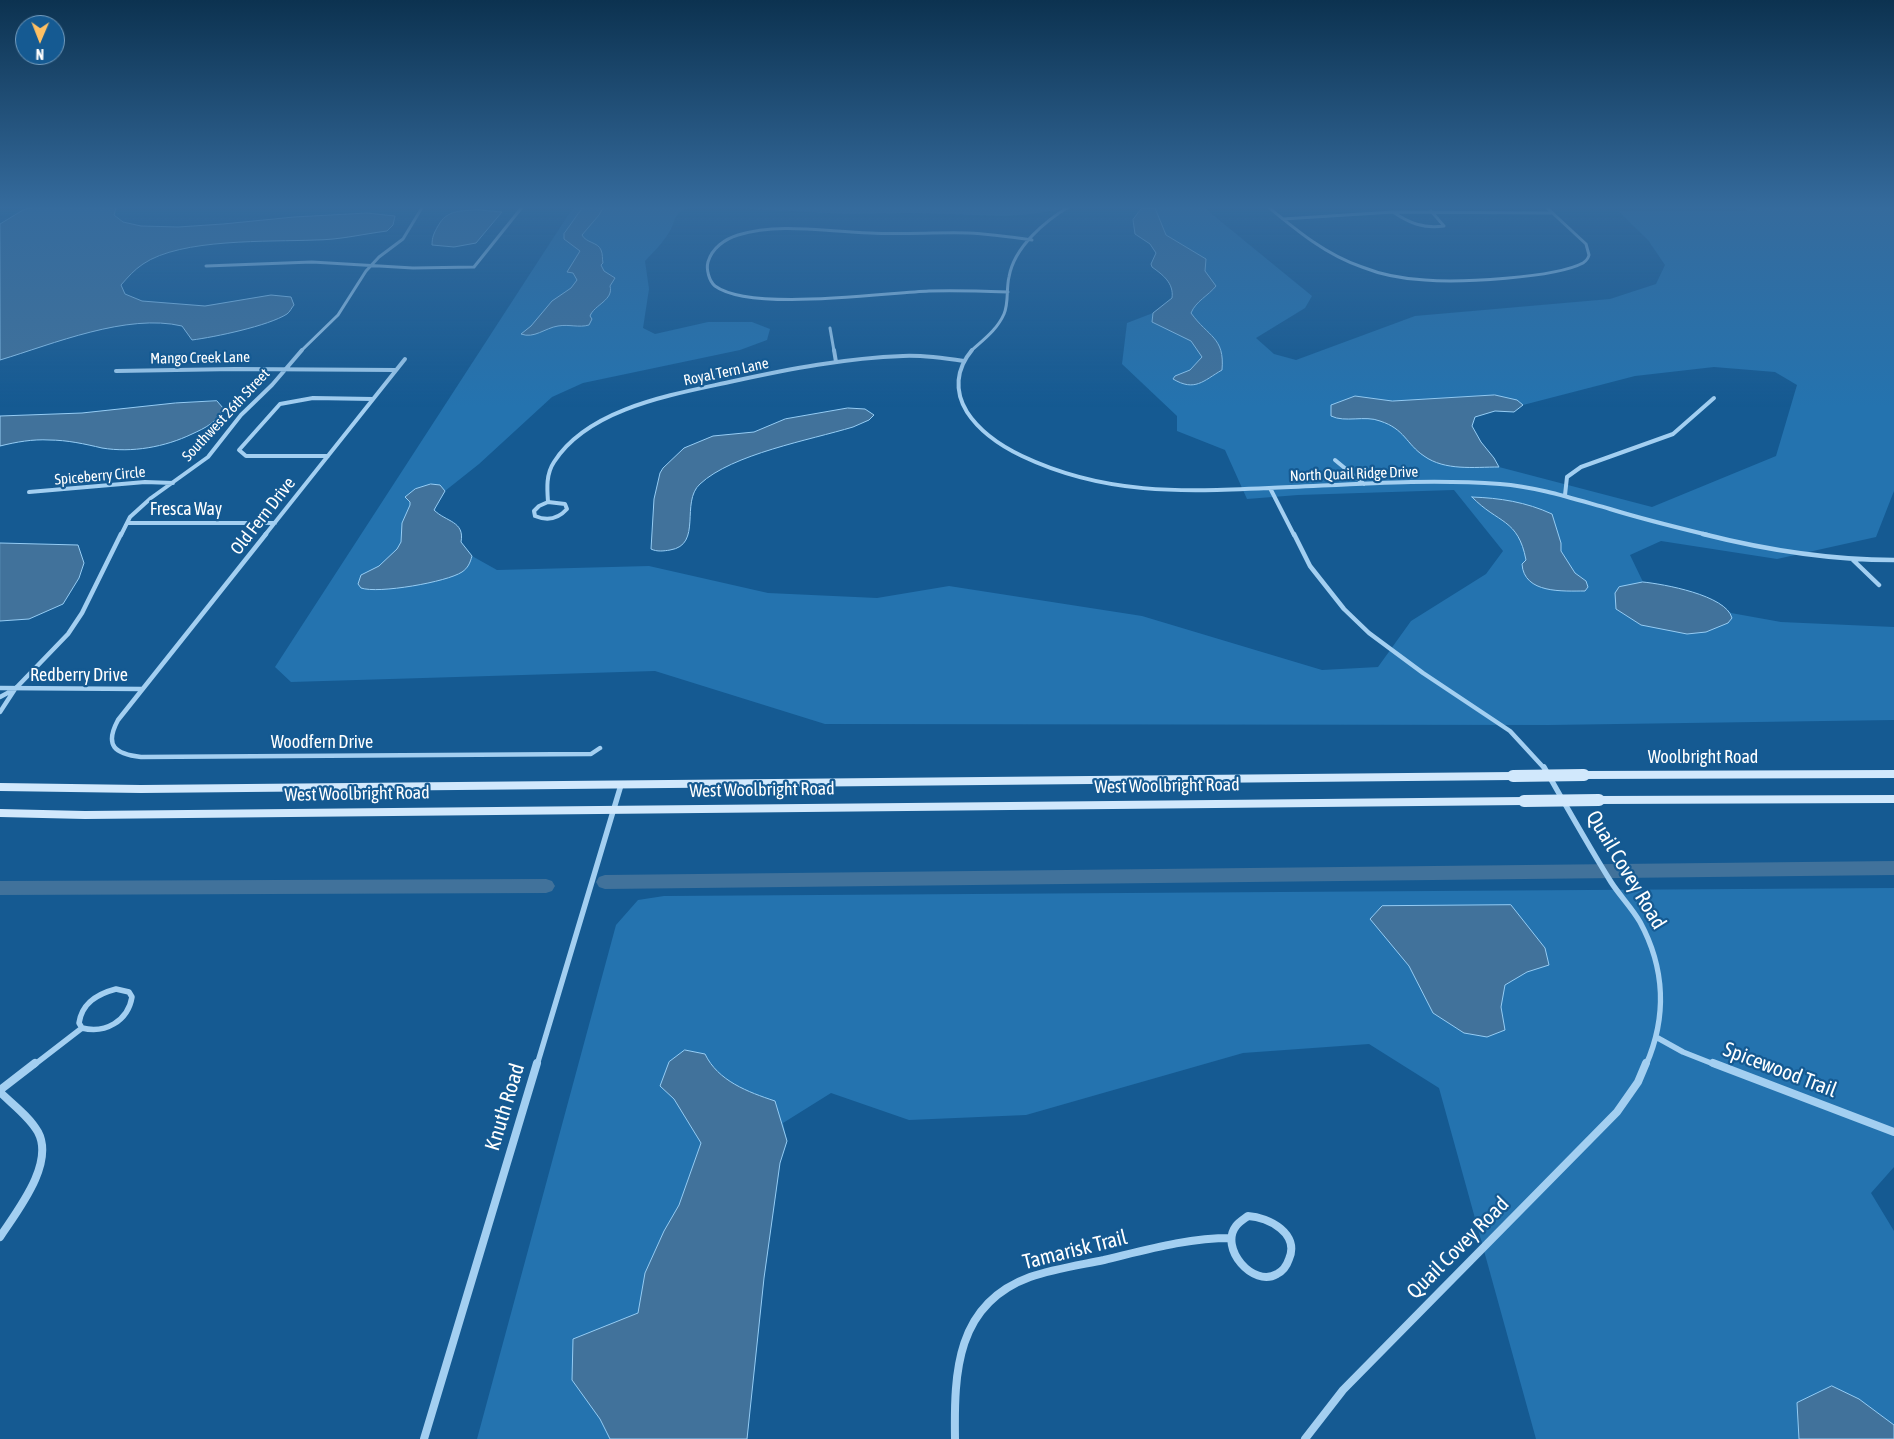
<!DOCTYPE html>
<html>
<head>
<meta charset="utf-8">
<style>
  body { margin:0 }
  #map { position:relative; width:1894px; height:1439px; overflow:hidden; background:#155a92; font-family:"Asap Condensed",sans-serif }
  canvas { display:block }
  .north { position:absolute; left:15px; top:15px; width:50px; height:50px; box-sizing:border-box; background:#155a92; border:1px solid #739cbe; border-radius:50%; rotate:181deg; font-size:14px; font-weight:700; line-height:20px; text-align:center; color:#fff }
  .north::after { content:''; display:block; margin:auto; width:18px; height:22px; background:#ffc063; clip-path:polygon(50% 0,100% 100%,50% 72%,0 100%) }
</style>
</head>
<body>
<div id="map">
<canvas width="1894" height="1439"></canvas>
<div class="north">N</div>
</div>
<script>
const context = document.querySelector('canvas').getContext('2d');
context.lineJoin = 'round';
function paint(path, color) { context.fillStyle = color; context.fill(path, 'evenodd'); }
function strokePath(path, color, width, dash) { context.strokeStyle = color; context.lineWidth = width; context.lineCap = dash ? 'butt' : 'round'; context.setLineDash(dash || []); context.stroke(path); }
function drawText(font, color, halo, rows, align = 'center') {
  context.font = font + ' "Asap Condensed",sans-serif'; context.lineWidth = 4.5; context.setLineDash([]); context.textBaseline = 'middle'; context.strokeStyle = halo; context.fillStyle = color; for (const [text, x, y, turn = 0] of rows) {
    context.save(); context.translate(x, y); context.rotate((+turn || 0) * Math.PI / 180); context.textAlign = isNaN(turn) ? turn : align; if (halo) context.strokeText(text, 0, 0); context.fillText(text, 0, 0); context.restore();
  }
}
paint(new Path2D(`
  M574 206H1081L1032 214 1005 216 914 213 845 214 697 206C669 211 679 220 666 237 660 246 652 253 645 261L649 289 643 328 655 334 708 322H752L770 329 767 340 740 350 583 383 552 397 479 464 445 491 436 505 435 512C448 520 465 525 461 542L472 556 497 570 649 566 768 593 877 598 949 586 1142 616 1322 670 1378 667 1411 621 1486 574 1503 551 1454 490 1298 495 1247 499 1225 450 1177 431V416L1122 364 1127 323 1153 313 1172 298C1174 283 1163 275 1152 267L1151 264 1156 253 1151 244 1135 234 1133 220 1142 208 1127 206H1202L1312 296 1305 308 1256 338 1274 354 1296 360 1415 316 1610 299 1656 284 1665 265 1648 240 1618 211H1748L1742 206H1894V491L1876 537 1777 559 1661 541 1630 555 1643 582 1699 594 1719 604 1731 613 1781 622 1894 627V720L1549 725 825 724 655 671 291 682 275 667ZM1714 367 1775 372 1797 385 1776 456 1652 507 1499 467 1494 458 1481 442 1472 426 1475 417 1495 411 1514 412 1523 405 1635 376Z
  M1894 888V1167L1871 1193 1894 1231V1439H1536L1439 1088 1369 1044 1243 1053 1026 1115 909 1120 831 1093 783 1123 787 1141 780 1163 764 1278 747 1439H477L616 925 638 900 664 896Z`), '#2473af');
const water = new Path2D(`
  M38 206H118L116 208 114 215 123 222 141 226 178 227 223 224 294 217 367 213 395 216 393 225 387 231C363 234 339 240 315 240 269 242 181 238 143 264 134 270 128 277 121 285L125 294 142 301 205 306 271 295 291 297 294 305C292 307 290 312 287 314 268 326 215 337 192 340L182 326C127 313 53 344 0 360V224L23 210Z
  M584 206H604L599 215 582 235C586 243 598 242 601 250 603 254 602 259 603 263L601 265 604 271 615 278 610 286C614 300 594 305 590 316L592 319 589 325C579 328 569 324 558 326 545 328 534 339 521 334L531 326 552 301 571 288 577 280 573 273 567 272 580 251 564 239V234Z
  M1142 208H1155L1166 235 1206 259 1205 271 1216 286C1208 296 1196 301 1191 313 1208 337 1225 337 1222 370 1203 381 1195 392 1173 379L1175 376 1190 370 1202 357 1191 341 1152 322 1153 313 1172 298C1174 283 1163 275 1152 267L1151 264 1156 253 1150 244 1135 234 1133 220Z
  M479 210 502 212 476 243 454 247 432 245C432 237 434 233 438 226 447 209 462 211 479 210Z
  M1495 395 1517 400 1523 405 1514 412 1495 411 1475 417 1472 426 1481 442 1494 458 1499 467C1474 467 1445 471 1424 456 1406 444 1405 429 1380 421 1365 415 1345 423 1331 416V405L1355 396 1392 401Z
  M217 401 223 408C218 422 205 428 192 434 165 447 132 453 102 448 85 444 67 440 49 440 33 439 16 442 0 446V416L82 413 175 403Z
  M848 408 865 409 874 415 869 420 853 427C810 440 732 454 700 484 680 502 703 545 670 550 664 551 657 552 651 549L654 499 660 473 663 468 684 448 713 436 754 432 785 419Z
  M431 484 440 485 445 491 434 510C446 522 465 521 461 542L472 556C470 563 468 568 462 572 447 582 378 594 361 588L358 584 361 575 379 566 397 549 401 542 402 523 410 505V502L405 497 415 489Z
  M1472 497C1500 498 1526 502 1552 514L1561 543V551L1575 573 1586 581 1588 587 1585 591C1563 591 1524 594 1522 564L1526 560C1518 518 1498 524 1472 497Z
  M0 543 78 545 84 563 79 578 63 604 29 619 0 621Z
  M1643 582C1663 584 1726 595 1732 618L1728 623 1706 632 1687 634 1641 625 1616 609 1615 593 1619 587Z
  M1511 905 1545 948 1549 965 1527 972 1505 985 1501 1007 1505 1030 1487 1037 1464 1033 1433 1013 1409 966 1370 919 1382 906Z
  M685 1050 705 1054C718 1081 748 1092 775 1101L787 1141 780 1163 764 1278 747 1439H610L600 1419 572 1380 573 1339 638 1313 645 1273 664 1231 679 1205 701 1143 674 1099 660 1086 669 1062Z
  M1832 1386 1859 1399 1894 1425V1439H1799L1797 1403Z`);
paint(water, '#41729b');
strokePath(water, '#95ccf4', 1);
paint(new Path2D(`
  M1894 861V875L605 889 599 887 596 882 599 877 605 875Z
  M546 879 552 881 555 886 552 891 546 893 0 895V881Z`), '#41729b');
strokePath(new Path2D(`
  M185 206H220
  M1267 206C1296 230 1326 255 1362 267 1382 275 1404 279 1425 280 1458 283 1555 278 1583 263 1586 261 1588 259 1589 255L1586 244 1545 206
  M1393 212C1409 223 1424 229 1444 226L1431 211
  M1283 219 1393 212 1553 213
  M206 266 312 262 413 268 474 267 523 206
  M1008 292C982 291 955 290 929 291 883 293 750 312 715 286 709 281 706 269 708 262 712 248 725 239 738 235 780 222 827 232 870 233 902 235 935 232 968 233 989 234 1011 237 1032 240
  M830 328 834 351
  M301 351 338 315 366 271 379 257 403 239 423 206
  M971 351C983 340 997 330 1004 314 1009 302 1006 289 1009 277 1014 247 1045 221 1070 206`), '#a3cff1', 3);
strokePath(new Path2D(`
  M834 350 836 362
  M972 350C956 369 954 391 967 412 980 432 1001 446 1022 456 1104 495 1181 492 1269 488 1345 485 1424 478 1500 484 1538 487 1574 499 1610 509 1642 519 1675 527 1708 535
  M116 371 235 369 396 370
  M328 456H246L239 450 280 404 313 398 373 399
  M1335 460 1364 484
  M1270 488 1294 535
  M29 492 145 482 173 483
  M1565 495 1567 477 1581 467 1673 434 1714 398
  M548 502C547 488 546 474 554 462 589 407 676 394 734 381 789 369 846 358 903 356 924 355 944 358 964 361
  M548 502 565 504 567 509C558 519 547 521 535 516L534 511 539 506Z
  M127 523H275
  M121 535 130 517 151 498 208 457 241 415 272 385 302 350
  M265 535 405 359`), '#a3cff1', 4);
strokePath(new Path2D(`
  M266 534 118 720C104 746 115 754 141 757L591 754 600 748
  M1294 534 1310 566 1344 609 1369 633 1423 673 1510 731 1545 769
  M1703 534C1766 550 1829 560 1894 560
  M1853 560 1879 585
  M0 688 142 689
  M0 697 15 689 68 634 82 613 121 534
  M0 712 15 689`), '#a3cff1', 4.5);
strokePath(new Path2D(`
  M1544 767C1566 806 1588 845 1611 882 1620 896 1632 908 1640 922 1665 968 1667 1017 1646 1065
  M116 989 129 992 132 997C128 1021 105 1034 82 1028L79 1023C82 1003 97 994 116 989Z
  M1656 1037 1683 1052 1716 1065
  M34 1065 82 1028
  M537 1065 621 785`), '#a3cff1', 5.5);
strokePath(new Path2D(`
  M1713 1063 1894 1132
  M0 1090 35 1063
  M0 1092C12 1104 29 1116 38 1132 55 1164 17 1211 0 1237
  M1248 1216C1269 1217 1300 1234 1289 1259 1287 1265 1283 1271 1277 1274 1253 1288 1219 1248 1236 1226 1239 1222 1244 1219 1248 1216Z
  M424 1439 537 1063
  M955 1439C954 1372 956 1304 1030 1277 1053 1269 1080 1265 1104 1260 1146 1250 1187 1238 1231 1238
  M1305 1439 1343 1390 1617 1112 1638 1082 1646 1063`), '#a3cff1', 8);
paint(new Path2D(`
  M1894 770V778L1584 779 1580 778 1579 775 1580 772 1584 771Z
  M1513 772 1517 773 1518 776 1517 779 1513 780 141 793 0 791V783L141 785Z
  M1894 795V803L1599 804 1595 803 1594 800 1595 797 1599 796Z
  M1524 797 1528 798 1529 801 1528 804 1524 805 85 819 0 817V809L85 811Z`), '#d1e8fc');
strokePath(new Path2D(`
  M1513 776 1584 775
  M1524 801 1599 800`), '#d1e8fc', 12);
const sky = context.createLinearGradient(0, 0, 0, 407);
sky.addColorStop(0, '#0c3250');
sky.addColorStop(0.51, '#356b9d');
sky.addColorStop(1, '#356b9d00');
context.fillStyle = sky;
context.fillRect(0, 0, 1894, 407);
drawText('15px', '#fff', '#155a92', [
  ["Mango Creek Lane",200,358,-1],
  ["Royal Tern Lane",726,372,-12],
  ["Southwest 26th Street",226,415,-47],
  ["North Quail Ridge Drive",1354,474,-2],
  ["Spiceberry Circle",100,476,-5]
]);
drawText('18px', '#fff', '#155a92', [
  ["Fresca Way",186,509],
  ["Old Fern Drive",263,516,-52],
  ["Redberry Drive",79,675],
  ["Woodfern Drive",322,742],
  ["Woolbright Road",1703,757],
  ["West Woolbright Road",1167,786,-1],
  ["West Woolbright Road",762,790,-1],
  ["West Woolbright Road",357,794,-1]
]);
drawText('21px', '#fff', '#155a92', [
  ["Quail Covey Road",1626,870,59],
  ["Spicewood Trail",1780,1070,21],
  ["Knuth Road",505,1107,-73],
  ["Quail Covey Road",1458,1248,-45],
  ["Tamarisk Trail",1075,1250,-14]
]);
</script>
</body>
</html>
